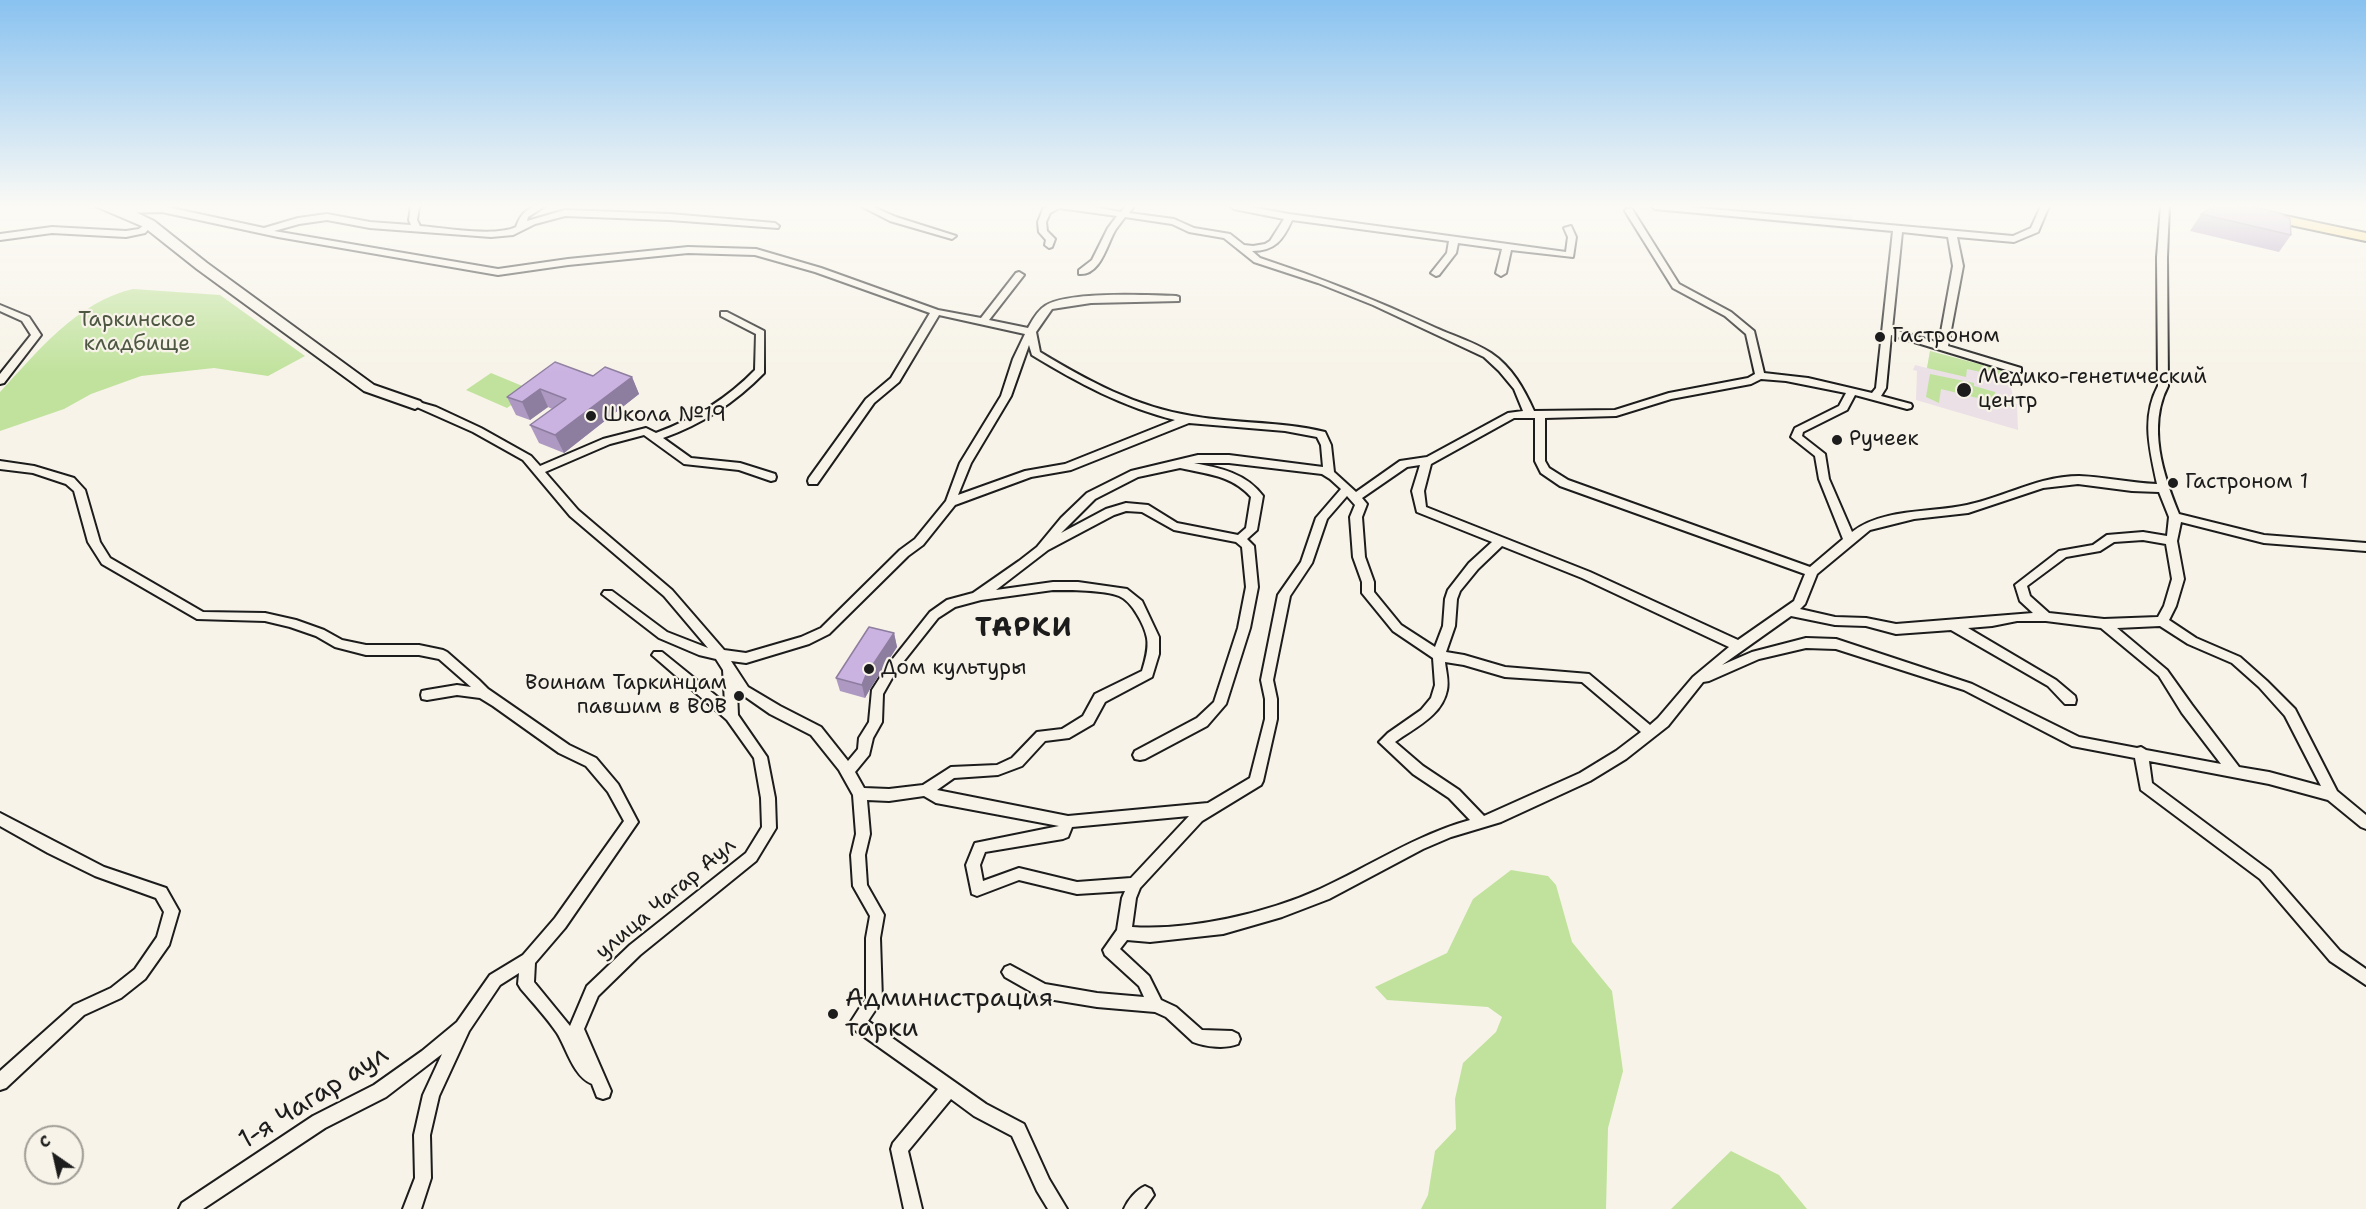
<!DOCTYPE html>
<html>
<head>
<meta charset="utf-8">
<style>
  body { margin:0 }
  #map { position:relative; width:2366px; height:1209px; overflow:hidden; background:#f7f3e8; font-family:"Shantell Sans",sans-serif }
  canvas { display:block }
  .north { position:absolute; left:24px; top:1125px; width:60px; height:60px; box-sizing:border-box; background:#f7f3e8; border:2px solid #9f9d96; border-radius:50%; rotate:326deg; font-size:16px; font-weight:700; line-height:24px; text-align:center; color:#1c1c1c }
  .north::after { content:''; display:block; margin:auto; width:21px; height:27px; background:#1c1c1c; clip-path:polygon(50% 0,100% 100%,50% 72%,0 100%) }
</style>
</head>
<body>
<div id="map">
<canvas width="2366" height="1209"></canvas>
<div class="north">С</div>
</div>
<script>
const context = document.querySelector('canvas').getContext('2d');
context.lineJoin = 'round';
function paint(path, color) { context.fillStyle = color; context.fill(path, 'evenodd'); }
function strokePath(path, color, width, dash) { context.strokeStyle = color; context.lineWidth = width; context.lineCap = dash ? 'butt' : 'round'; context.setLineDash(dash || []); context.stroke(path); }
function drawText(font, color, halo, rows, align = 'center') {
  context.font = font + ' "Shantell Sans",sans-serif'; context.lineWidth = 4.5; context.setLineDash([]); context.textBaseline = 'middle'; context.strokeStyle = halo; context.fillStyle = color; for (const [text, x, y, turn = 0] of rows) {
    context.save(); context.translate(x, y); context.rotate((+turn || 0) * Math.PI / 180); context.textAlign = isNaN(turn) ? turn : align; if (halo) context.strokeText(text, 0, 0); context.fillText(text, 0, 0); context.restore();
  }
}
paint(new Path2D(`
  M1630 206H1724L1852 215 1853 220 1891 224 1894 234 1641 211Z
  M1930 351 2007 373 2015 403 2017 404 2018 430 1916 400 1917 371 1913 370 1915 365 1927 368Z`), '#eae0e6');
paint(new Path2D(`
  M133 289 220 295 305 356 268 376 214 368 141 376 91 394 64 409 0 431V392C38 351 77 302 133 289Z
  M1930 351 1998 369 2007 373 2008 378 1967 369 1966 377 1927 368Z
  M491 373 532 390 507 408 466 390Z
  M1930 374 1974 383V386L1995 392 1994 398 2009 402 2010 406 1941 389 1939 403 1926 397Z
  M1511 870 1548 876 1556 885 1572 942 1612 991 1623 1071 1608 1128 1606 1209H1421L1428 1195 1435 1151 1456 1129 1455 1099 1463 1063 1496 1032 1502 1017 1488 1007 1387 1000 1375 987 1447 953 1473 899Z
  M1731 1151 1779 1175 1807 1209H1671Z`), '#c0e29c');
const street = new Path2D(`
  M162 206 264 228 298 218 327 214 370 222 411 225 409 220 411 206H419L417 220 420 226C445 228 495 237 516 227 521 212 530 205 545 206L528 217 527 221 565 210 670 214 775 223 779 226 778 228 670 220 565 216 535 224 513 235 491 237 370 228 327 220 299 224 274 231 498 269 568 259 688 247 756 249 821 268 938 310 981 318 1016 273 1019 272 1024 275 989 320 1028 328C1032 321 1037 311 1045 306 1066 291 1148 295 1176 296L1179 297V301L1091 303 1052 309 1036 332 1040 352C1088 381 1136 407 1192 416 1236 424 1281 421 1325 432L1331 445 1334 472 1356 492 1400 461 1427 457 1508 413 1523 411 1514 389 1499 371 1484 357 1373 305 1318 283 1254 262 1224 238 1189 232 1172 224 1125 217C1122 221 1119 225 1116 229 1107 243 1101 276 1079 274V270L1092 260 1108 228 1117 216 1059 208 1050 213 1046 222 1047 231 1055 239 1052 247 1049 248 1045 245 1046 240 1039 232 1038 222 1043 209C1065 199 1097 208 1121 212L1126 206H1134L1129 213 1174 219 1194 228 1230 234 1244 245 1253 246 1265 244 1270 241 1284 219 1234 209 1230 206H1245L1289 214 1566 252 1568 237 1564 228 1571 226 1576 237 1573 257 1511 250 1506 273 1501 276 1496 273 1502 249 1458 243 1456 253 1439 275 1436 276 1431 273 1447 253 1449 241 1292 220C1283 240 1275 251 1252 251L1260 258C1321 278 1378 301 1436 328 1454 336 1474 342 1491 353 1512 367 1524 389 1534 411L1615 410 1669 393 1748 378 1755 374 1746 334 1725 316 1673 288 1625 211 1626 209H1632L1679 284 1731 312 1754 331 1764 373 1808 378 1872 393 1876 388 1893 231 1655 209 1651 206H1677L2013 236 2031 228 2041 206H2049L2038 232 2014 242 1957 237 1963 266 1948 346 2021 368V372H2013L1891 335 1886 388 1881 396 1911 404 1912 406 1911 408 1907 409 1855 395 1847 410 1803 432 1802 436 1825 454 1829 479 1852 532C1883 508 1930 513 1967 505 2005 497 2039 476 2079 476 2105 477 2131 483 2157 484 2150 450 2141 418 2158 386L2157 257 2161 206H2169L2167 257 2168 386C2147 426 2163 475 2179 514L2264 535 2366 543V551L2264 543 2181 522 2177 541 2184 579 2176 606 2169 620 2196 638 2240 657 2267 681 2295 709 2337 791 2366 815V829L2361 827 2328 800 2269 784 2149 761 2152 783 2270 871 2340 951 2366 969V985L2330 961 2260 879 2141 790 2135 758 2072 746 1964 690 1836 649 1806 648 1759 659 1709 681 1703 682 1668 726 1626 759 1590 781 1501 822 1451 837 1423 849 1329 899 1282 917 1223 934 1150 942 1127 940 1120 949 1149 976 1161 1000 1176 1007 1202 1030 1232 1031 1238 1034 1240 1039 1238 1044C1226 1049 1205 1047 1193 1042L1166 1017 1155 1012 1097 1007 1042 998 1005 977 1002 972 1005 967 1010 965 1045 984 1097 993 1144 997 1139 986 1105 955 1103 950 1117 930 1122 898 1125 891 1077 894 1019 880 977 896 972 894 966 865 975 843 1059 826 936 803 924 796 889 801 867 800 870 834 865 855 867 885 884 915 880 938 882 1000 868 1021 986 1104 1024 1124 1049 1179 1067 1209H1048L1037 1191 1012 1136 974 1116 951 1099 908 1151 922 1209H904L891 1149 893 1143 938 1089 852 1028 850 1023 866 998V938L870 916 853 886 851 855 856 834 853 795 839 770 811 735 770 714 737 691 738 715 767 757 775 798 776 828 756 861 640 955 598 996 584 1029 611 1091 609 1097 603 1099 597 1097 592 1084C573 1076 567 1049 557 1033 547 1018 533 1003 521 989L518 984 519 973 500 985 469 1031 439 1096 430 1135 431 1178 421 1209H403L415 1178 414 1135 423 1095 442 1054 386 1097 325 1128 203 1209H179L182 1203 313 1116 374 1085 422 1051 457 1022 490 975 523 955 555 918 624 821 608 792 586 766 559 753 493 706 480 698 457 695 427 700 422 699 421 695 422 691 427 690 457 685 471 687 439 659 419 655H366L335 647 316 636 290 627 265 621 197 619 102 564 88 542 74 491 66 484 33 473 0 469V461L34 466 74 478 85 490 100 542 110 558 203 612 265 613 296 620 324 630 342 640 366 645H419L443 650 447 652 479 680 488 689 569 745 596 758 618 784 638 822 565 928 535 963 534 982 570 1026 587 986 630 945 746 853 762 827 761 798 754 758 727 720 652 655 654 652H662L725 703 723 670 716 659 699 655 659 638 602 594 604 591H612L667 632 708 648 664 596 570 516 523 460 473 432 410 404 415 401 436 407 481 428 531 456 540 466 603 439 646 428 656 433C694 419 727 399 755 370L756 334 721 316V312H727L764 331V373C735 403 702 424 663 438L691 458 740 463 775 474 776 477 775 480 771 481 739 470 684 464 644 435 610 444 545 472 578 510 672 590 724 650 746 653 801 637 821 628 900 550 915 539 946 501 960 463 1001 396 1013 359 1025 334 939 315 899 382 874 403 817 484H809L808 481 809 478 866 399 891 378 930 313 815 272 755 255 688 253 568 265 498 275 278 237 162 212 120 213 116 210 120 207ZM1902 232 1948 237 1953 266 1939 343 1892 329ZM1029 345 1032 355C1078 383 1123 407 1175 420L1065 464 1025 471 958 495 971 463 1011 396ZM1761 379 1786 381 1846 393 1839 406 1795 428 1791 437 1815 456 1819 479 1843 539 1810 567 1568 480 1549 468 1545 461V418L1616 416 1671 399 1751 384ZM1514 418H1535V461L1541 473 1560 486 1805 574 1794 601 1738 640 1590 572 1426 507 1424 491 1431 464ZM1189 423 1285 431 1317 437 1321 445 1323 467 1229 455H1198L1131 471 1087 493 1061 518 1037 547 1019 561 973 593 947 600 930 612 888 665 872 690 869 722 859 738 858 749 848 761 821 727 780 706 748 687 731 661 746 663 809 644 829 634 908 556 923 545 955 505 1031 477 1071 470ZM1194 463H1229L1322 474 1330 479 1341 489 1316 518 1301 562 1278 595 1261 680 1265 699V719L1250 778 1208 803 1068 816 937 790 954 778 998 775 1022 766 1045 741 1069 738 1093 724 1105 702 1152 677 1159 654V637L1142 601 1127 589 1078 582H1053L996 590 1048 550 1114 515 1126 511 1142 512 1174 530 1236 542 1242 547 1246 587 1238 628 1214 702 1197 718 1135 751 1133 755 1135 759 1140 760 1145 759 1207 726 1226 704 1250 628 1258 587 1254 546 1247 539 1257 530 1263 496C1246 473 1220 468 1194 463ZM1420 465 1412 491 1417 512 1492 542 1469 563 1448 590 1445 599 1443 626 1435 647 1401 625 1374 592V582L1365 557 1362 517 1367 504 1362 498 1407 467ZM1180 468C1206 474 1232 475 1251 497L1246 528 1238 535 1177 523 1148 505 1126 503 1106 509 1061 533 1095 499 1138 477ZM2078 484 2132 491 2159 492 2169 517 2167 536 2143 532 2107 535 2093 545 2059 551 2015 585 2020 601 2033 613 1896 624 1866 618 1835 617 1800 609 1805 604 1817 574 1870 530 1914 519 1968 513 2043 488ZM1347 496 1355 505 1350 517 1353 557 1362 582V593L1393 631 1433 658 1435 685 1431 698 1421 710 1388 733 1379 742 1413 774 1449 798 1470 820C1416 835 1370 866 1320 889 1267 913 1190 931 1132 927L1136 898 1140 888 1202 821 1261 785 1263 781 1277 719V699L1273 680 1290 596 1312 563 1327 519ZM2143 540 2166 544 2172 579 2164 606 2158 617 2104 619 2049 613 2030 596 2027 586 2066 557 2100 551 2114 542ZM1502 546 1582 578 1729 647 1693 677 1658 718 1650 725 1589 674 1505 667 1464 655 1446 652 1455 626 1457 599 1460 591 1478 569ZM1053 590C1069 590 1105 590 1119 596 1132 601 1145 626 1147 638 1149 649 1145 661 1142 671L1095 694 1083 716 1062 729 1037 732 1012 758 997 765 951 767 923 785 889 789 864 788 855 772 869 755 873 738 882 722 883 694 896 671 938 618 955 607 981 600ZM1791 616 1835 625 1866 626 1896 634 1951 630 2048 686 2065 704H2075L2076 700 2075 696 2056 680 1968 628 1992 626 2017 621H2046L2101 628 2159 676 2182 713 2221 764 2146 750 2141 747 2137 748 2079 737 1972 684 1836 639 1806 638 1752 652 1722 665ZM2160 626 2188 644 2232 663 2259 687 2285 716 2321 786 2269 772 2239 767 2192 705 2167 670 2117 628ZM1445 662 1464 665 1505 677 1582 682 1641 732 1616 751 1580 773 1484 816 1459 790 1423 766 1395 742C1414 728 1442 716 1447 690 1449 681 1446 671 1445 662ZM1189 816 1131 878 1077 882 1019 868 983 881 980 865 985 852 1063 839 1068 837 1072 827Z
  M861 206H871L896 217 956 236 952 239 890 221Z
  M149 221 153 224 145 233 126 237 52 233 0 240V234L52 227 126 231 139 229Z
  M0 305 29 317 41 335 4 383 0 384V374L31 335 22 321 0 311Z
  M0 813 104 867 166 888 179 911 169 945 145 979 121 998 84 1015 6 1088 0 1090V1071L74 1005 111 988 135 969 157 937 164 912 156 898 95 876 48 853 0 826Z
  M1145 1186 1151 1189 1154 1195 1144 1209H1124C1128 1200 1136 1190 1145 1186Z`);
const secondary = new Path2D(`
  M95 206 125 207 154 221 207 263 374 385 420 401 423 404 415 409 364 391 197 269 144 227Z`);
const primary = new Path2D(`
  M2213 206H2238L2366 233V241L2220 210Z`);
strokePath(street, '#1c1c1c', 4);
strokePath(secondary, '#1c1c1c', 4);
strokePath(primary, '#1c1c1c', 4);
paint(street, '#f7f3e8');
paint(secondary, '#f7f3e8');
paint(primary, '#ffdf80');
paint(new Path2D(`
  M2201 214 2291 235 2279 252 2190 231Z
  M593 376 632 377 639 394 564 453 539 443 530 425 552 409 548 407 530 420 516 415 507 397Z
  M894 633 897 647 870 689 865 698 840 691 836 678Z`), '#ae99c2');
paint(new Path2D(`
  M632 377 639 394 564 453 555 435Z
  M540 389 548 407 530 420 522 402Z
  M894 633 897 647 870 689 865 698 862 685 866 675Z`), '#8d7d9e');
const building = new Path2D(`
  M2213 206H2234L2242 207 2250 206 2280 213 2290 219 2291 235 2201 214Z
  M555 362 593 376 605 367 632 377 555 435 530 425 566 399 540 389 522 402 507 397Z
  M869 627 894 633 866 675 862 685 836 678Z`);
paint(building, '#cab2e1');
strokePath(building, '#8d7d9e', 1.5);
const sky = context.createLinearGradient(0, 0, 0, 375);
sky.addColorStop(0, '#89c2f0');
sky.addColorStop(0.55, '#fbfaf5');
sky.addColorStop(1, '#fbfaf500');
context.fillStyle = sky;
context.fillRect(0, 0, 2366, 375);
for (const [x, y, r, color] of [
  [1880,337,6,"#1c1c1c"],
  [1964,390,8,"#1c1c1c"],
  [591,416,6,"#1c1c1c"],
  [1837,440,6,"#1c1c1c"],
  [2173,483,6,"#1c1c1c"],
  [869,669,6,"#1c1c1c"],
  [739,696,6,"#1c1c1c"],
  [833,1014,6,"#1c1c1c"]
]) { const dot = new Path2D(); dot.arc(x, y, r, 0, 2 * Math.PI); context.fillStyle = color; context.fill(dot); strokePath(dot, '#f7f3e8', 2); }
drawText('21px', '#4d5742', '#f7f3e8', [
  ["Таркинское",137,321],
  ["кладбище",137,345]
]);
drawText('21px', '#1c1c1c', '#f7f3e8', [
  ["Гастроном",1892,337],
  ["Медико-генетический",1978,378],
  ["центр",1978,402],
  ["Школа №19",603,416],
  ["Ручеек",1849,440],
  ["Гастроном 1",2185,483],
  ["Дом культуры",881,669],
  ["Воинам Таркинцам",727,684,"right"],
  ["павшим в ВОВ",727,708,"right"]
], 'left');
drawText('21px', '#1c1c1c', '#f7f3e8', [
  ["улица Чагар Аул",666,899,-40]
]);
drawText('26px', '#1c1c1c', '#f7f3e8', [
  ["Администрация",845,999],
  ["тарки",845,1029]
], 'left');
drawText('26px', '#1c1c1c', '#f7f3e8', [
  ["1-я Чагар аул",314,1098,-32]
]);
context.letterSpacing = '1.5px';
drawText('bold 27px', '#1c1c1c', '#f7f3e8', [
  ["ТАРКИ",1024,629]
]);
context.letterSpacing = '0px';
</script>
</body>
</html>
